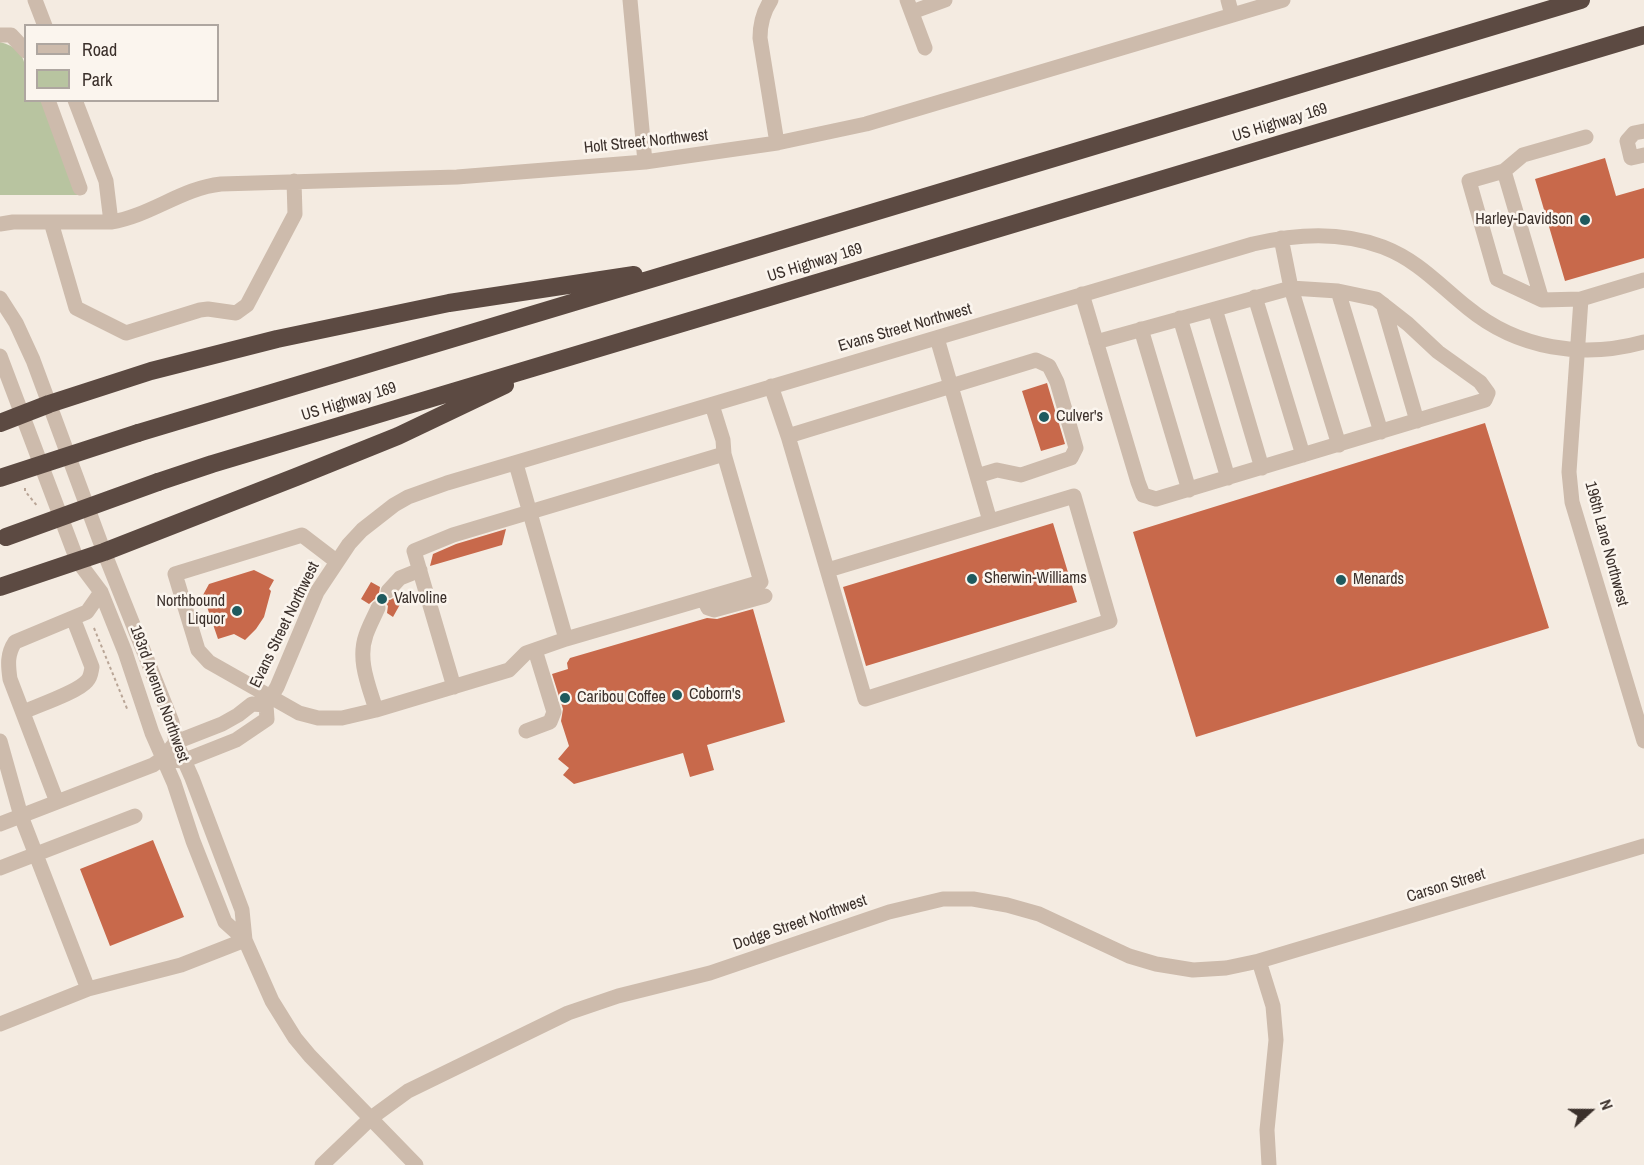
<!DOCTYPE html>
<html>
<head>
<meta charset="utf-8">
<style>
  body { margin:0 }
  #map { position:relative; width:1644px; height:1165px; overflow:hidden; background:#f4ebe1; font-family:"Archivo Narrow",sans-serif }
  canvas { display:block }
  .legend { position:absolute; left:24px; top:24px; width:195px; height:78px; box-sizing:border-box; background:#fbf5ee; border:2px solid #aea6a0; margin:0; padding:8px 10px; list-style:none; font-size:18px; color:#3b302b }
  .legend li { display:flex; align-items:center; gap:12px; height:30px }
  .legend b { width:30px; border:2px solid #aea6a0 }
  .north { position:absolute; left:1560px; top:1081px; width:60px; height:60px; -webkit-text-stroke:4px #fbf5ee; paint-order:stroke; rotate:69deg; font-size:16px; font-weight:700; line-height:24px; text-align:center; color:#3b302b }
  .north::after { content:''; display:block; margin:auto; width:21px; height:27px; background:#3b302b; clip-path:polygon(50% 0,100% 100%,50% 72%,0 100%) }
</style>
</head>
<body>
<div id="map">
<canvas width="1644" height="1165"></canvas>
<ul class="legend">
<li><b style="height:8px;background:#cdbbac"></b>Road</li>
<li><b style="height:16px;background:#b8c4a0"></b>Park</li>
</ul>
<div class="north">N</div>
</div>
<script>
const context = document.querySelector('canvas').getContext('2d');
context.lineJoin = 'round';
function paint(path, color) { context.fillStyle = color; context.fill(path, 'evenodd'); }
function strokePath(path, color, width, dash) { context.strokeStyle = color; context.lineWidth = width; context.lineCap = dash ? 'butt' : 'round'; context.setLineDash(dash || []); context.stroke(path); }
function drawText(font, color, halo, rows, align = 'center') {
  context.font = font + ' "Archivo Narrow",sans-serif'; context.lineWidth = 5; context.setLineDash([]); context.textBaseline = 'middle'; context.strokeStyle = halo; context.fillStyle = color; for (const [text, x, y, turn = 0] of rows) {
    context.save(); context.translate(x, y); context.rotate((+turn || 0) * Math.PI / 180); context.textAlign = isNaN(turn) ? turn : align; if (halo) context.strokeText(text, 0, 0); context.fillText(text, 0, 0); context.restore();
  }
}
paint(new Path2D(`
  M0 42C32 50 25 73 26 100L43 101 78 195H0Z`), '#b8c4a0');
paint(new Path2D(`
  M1605 158 1616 196 1644 188V258L1565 281 1535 179Z
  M1047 383 1065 444 1041 451 1022 391Z
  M1485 423 1549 628 1196 737 1133 532Z
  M1053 523 1077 602 866 666 843 587Z
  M506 529 502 545 430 566 433 554 456 544Z
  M254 570 274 580 269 589 271 591 264 617 256 629 245 640 234 634 218 639 203 595 209 584Z
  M371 582 380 587 379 593 382 598 390 600 397 596 403 599 393 617 387 613 388 606 383 599 376 598 369 604 361 599Z
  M753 609 785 722 707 745 714 770 690 777 683 753 574 784 563 775 569 768 558 759 569 746 561 721 563 709 552 674 568 669 567 663 570 658 707 618 717 619Z
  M153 840 184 917 110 946 80 869Z`), '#c8694b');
strokePath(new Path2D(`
  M25 488V491L38 507
  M94 628 128 711`), '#b9a596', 2, [3, 3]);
strokePath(new Path2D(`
  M35 0 45 26
  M630 0 645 162
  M771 0C763 12 760 24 760 38L777 143
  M907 0 925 48
  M1228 0 1232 15
  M912 12 945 0
  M0 35H11L26 51
  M48 100 80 188
  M75 100 106 181 111 222
  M1644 131 1634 133 1627 141 1631 158 1644 155
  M1504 171 1542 300
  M51 222 76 308 126 333 200 310 208 309 236 313 247 305 295 214 294 181
  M0 224 13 222H111C150 216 182 188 221 184L457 177 645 162 777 143 866 124 1283 0
  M1281 238 1291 288 1339 445
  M1644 280 1581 299 1569 472 1572 502 1644 741
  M1338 291 1381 432
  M1082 294 1138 482 1143 495 1156 499 1485 400 1488 393 1480 382 1438 352 1408 324 1376 299 1338 291 1291 288 1096 342
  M1255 297 1303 455
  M0 298 16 323 33 360 104 552 172 722 176 742 192 778 242 910 245 940 272 1001 295 1038 310 1056 416 1165
  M1581 299 1542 300 1497 279 1469 181 1504 171 1523 155 1586 137
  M1383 304 1417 421
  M1215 309 1262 468
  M1180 318 1228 478
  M1141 329 1189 490
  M937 338 990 521
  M0 356 77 560 101 592 125 652 152 733 174 783 193 841 225 922 245 940
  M771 386 788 436 865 699 1110 621 1074 496 828 570
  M788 436 1036 360 1049 366 1057 382 1076 448 1071 458 1021 475 997 470 977 476
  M516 464 566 639
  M336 561 302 535 175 574 198 650 209 662 299 713 318 718H342L376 710 509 670 526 653 566 639 761 582 724 454 723 440 712 405
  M388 591 400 578 420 570
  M704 599 708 608 714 610 765 596
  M454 687 414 551 453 535 724 454
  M376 710C369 686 357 660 366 635 369 626 374 617 378 608
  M23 712C39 705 78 692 87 681 91 677 91 672 92 667L73 618
  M526 731 550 722 554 712 535 650
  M0 741 21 816 88 989
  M162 759 183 761 236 740 267 719 266 705 277 687 317 592 349 544 362 530 394 505 408 497 447 483 1253 244C1297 234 1340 231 1383 247 1419 261 1439 285 1468 308 1518 349 1583 359 1644 342
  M57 802 10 679C8 665 7 654 15 642L87 612 101 592
  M0 824 153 765 162 759 176 742 222 724 238 715 252 704 266 705
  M0 868 135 816
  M1259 961 1273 1006 1276 1040 1267 1130 1269 1165
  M0 1024 88 989 181 965 245 940
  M322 1165 371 1118 408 1091 568 1013 618 996 710 973 889 912 943 899H973L1007 905 1039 914 1129 956 1156 964 1193 970 1226 968 1259 961 1644 846`), '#cdbbac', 15);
strokePath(new Path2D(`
  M0 423 49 404 151 371 277 339 449 303 634 275
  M138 433 1581 0
  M158 482 212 464 1644 35
  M0 587 104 552 296 477 398 436 505 385`), '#5c4a42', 18);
strokePath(new Path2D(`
  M0 478 138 433
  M6 537 158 482`), '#5c4a42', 18);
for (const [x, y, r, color] of [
  [1585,220,6,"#1f5a5e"],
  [1044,417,6,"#1f5a5e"],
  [972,579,6,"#1f5a5e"],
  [1341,580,6,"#1f5a5e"],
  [382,599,6,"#1f5a5e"],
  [237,611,6,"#1f5a5e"],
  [677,695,6,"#1f5a5e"],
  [565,698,6,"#1f5a5e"]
]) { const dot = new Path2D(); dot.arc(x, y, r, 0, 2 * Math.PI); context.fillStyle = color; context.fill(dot); strokePath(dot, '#fbf5ee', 2); }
drawText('16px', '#3b302b', '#fbf5ee', [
  ["US Highway 169",1280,123,-17],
  ["Holt Street Northwest",646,142,-6],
  ["US Highway 169",815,263,-17],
  ["Evans Street Northwest",905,328,-16],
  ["US Highway 169",349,402,-17],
  ["196th Lane Northwest",1606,544,75],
  ["Evans Street Northwest",285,625,-64],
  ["193rd Avenue Northwest",159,694,70],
  ["Carson Street",1446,886,-17],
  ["Dodge Street Northwest",800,923,-19]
]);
drawText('16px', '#3b302b', '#fbf5ee', [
  ["Harley-Davidson",1573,220,"right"],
  ["Culver's",1056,417],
  ["Sherwin-Williams",984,579],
  ["Menards",1353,580],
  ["Valvoline",394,599],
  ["Northbound",225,602,"right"],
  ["Liquor",225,620,"right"],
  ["Coborn's",689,695],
  ["Caribou Coffee",577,698]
], 'left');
</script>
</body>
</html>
